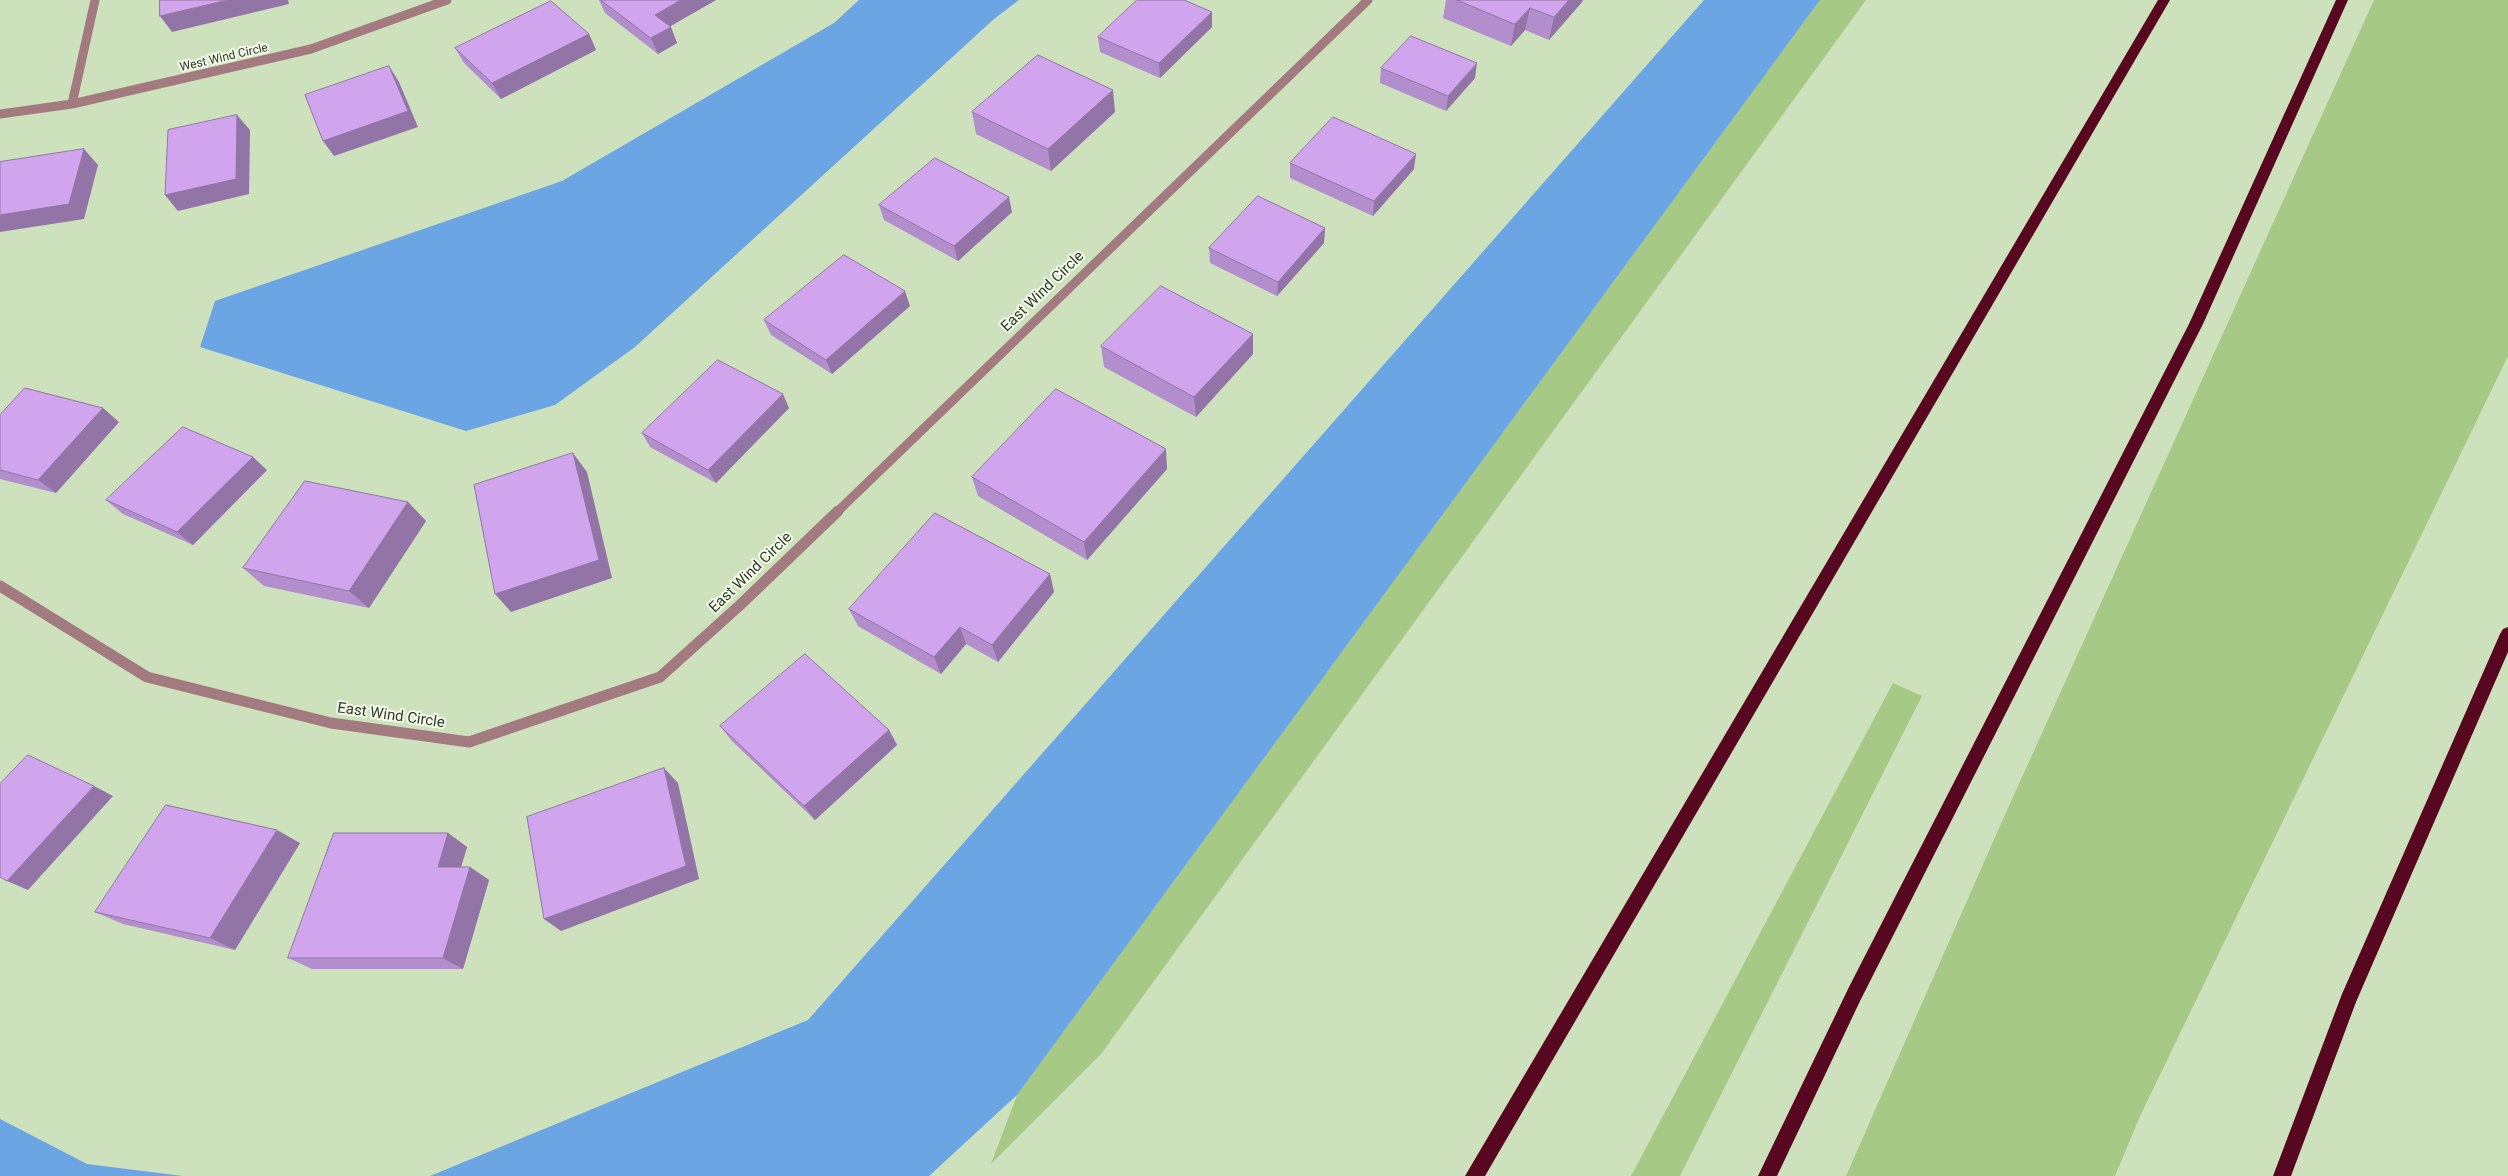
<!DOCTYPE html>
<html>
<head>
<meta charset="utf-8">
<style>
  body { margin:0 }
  canvas { display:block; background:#cce1bc }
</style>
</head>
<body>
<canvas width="2508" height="1176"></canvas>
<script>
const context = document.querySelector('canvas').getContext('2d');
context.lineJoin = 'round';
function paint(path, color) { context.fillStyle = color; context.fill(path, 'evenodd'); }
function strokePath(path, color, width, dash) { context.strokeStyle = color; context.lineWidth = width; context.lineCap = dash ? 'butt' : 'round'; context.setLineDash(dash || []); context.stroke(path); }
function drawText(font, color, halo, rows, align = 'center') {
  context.font = font + ' Roboto,sans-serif'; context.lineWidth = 4; context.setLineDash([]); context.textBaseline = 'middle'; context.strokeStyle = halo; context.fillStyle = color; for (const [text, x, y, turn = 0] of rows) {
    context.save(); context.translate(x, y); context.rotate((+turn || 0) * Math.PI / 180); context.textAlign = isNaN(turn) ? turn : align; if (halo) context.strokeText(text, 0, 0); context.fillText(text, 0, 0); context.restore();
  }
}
paint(new Path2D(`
  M1820 0H1866L1101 1054 991 1164 1017 1095Z
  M2374 0H2508V356L2141 1114 2115 1176H1846L1999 828Z
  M1893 683 1922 696 1680 1176H1631Z`), '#a6ca86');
paint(new Path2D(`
  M859 0H1019L994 19 635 347 555 405 466 431 200 347 215 301 562 181 834 23Z
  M1704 0H1820L1017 1095 929 1176H430L808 1020Z
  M0 1119 87 1164 183 1176H0Z`), '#6ba5e3');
strokePath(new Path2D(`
  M72 104 95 0
  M0 114 72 104 311 49 447 0
  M837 512 1368 0`), '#a27a7f', 9);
strokePath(new Path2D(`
  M0 586 147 677 331 723 469 742 660 677 739 606 838 511`), '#a27a7f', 11);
paint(new Path2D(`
  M2158 0H2170L1485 1176H1465Z
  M2336 0H2348L2203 324 1861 999 1777 1176H1758L1849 987 2189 324Z
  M2508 627V652L2356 1002 2291 1176H2273L2342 994 2500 634 2503 629Z`), '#57071f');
paint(new Path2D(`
  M599 0H716L670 26 677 43 658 54 605 13Z
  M1446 0H1583L1582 2 1549 40 1525 30 1511 46 1443 18Z
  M1212 12V27L1160 78 1100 52 1098 37Z
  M589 34 596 50 501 99 464 63 455 48Z
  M1381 68 1475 78 1446 111 1380 83Z
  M972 112H1115L1051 171 976 134Z
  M1290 163 1414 169 1373 216 1290 178Z
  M879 205 1012 212 958 261 884 220Z
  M1325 228 1324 243 1277 296 1210 263 1209 248Z
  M910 306 832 374 771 335 764 320Z
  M1253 334V354L1196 417 1104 367 1101 346Z
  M789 408 716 483 650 447 642 433Z
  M0 415 119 422 56 493 0 479Z
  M1167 469 1087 560 978 496 972 477Z
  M267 470 193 545 123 514 106 500Z
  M408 502 426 521 369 608 264 586 243 568Z
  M1050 574 1054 592 998 662 966 644 941 674 858 626 849 609Z
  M720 726 889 730 897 745 815 820 732 741Z
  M448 833 467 847 461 867H470L489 880 463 969H312L288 958Z
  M300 843 235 950 123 924 95 912Z`), '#b38ecc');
paint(new Path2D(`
  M228 0H288L289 4 172 32 160 16Z
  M681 0H716L662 31 655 15Z
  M1569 0H1583L1582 2 1549 40 1554 17Z
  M1530 8 1525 30 1511 46 1515 24Z
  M1212 12V27L1160 78 1159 63Z
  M671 27 677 43 658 54 651 38Z
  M589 34 596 50 501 99 492 83Z
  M1477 63 1475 78 1446 111 1448 96Z
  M389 66 399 82 418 127 334 156 323 141Z
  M1113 90 1115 112 1051 171 1048 149Z
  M237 115 250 130 249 194 178 211 165 195Z
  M84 149 98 165 84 219 0 232V215Z
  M1416 154 1414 169 1373 216 1374 201Z
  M1009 197 1012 212 958 261 954 246Z
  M1325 228 1324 243 1277 296 1278 282Z
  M905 291 910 306 832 374 826 360Z
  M1253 334V354L1196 417 1194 397Z
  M783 394 789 408 716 483 708 470Z
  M103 408 119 422 56 493 38 480Z
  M1166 449 1167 469 1087 560 1084 542Z
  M573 453 587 472 612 578 511 612 495 594Z
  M253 457 267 470 193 545 177 532Z
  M408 502 426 521 369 608 349 591Z
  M1050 574 1054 592 998 662 992 645Z
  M960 627 966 644 941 674 934 657Z
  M889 730 897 745 815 820 804 806Z
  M664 768 678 783 699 879 561 931 544 919Z
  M94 786 113 796 28 890 7 881Z
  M277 830 300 843 235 950 210 938Z
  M448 833 467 847 457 880 438 867Z
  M470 867 489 880 463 969 443 958Z`), '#9274a6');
const building = new Path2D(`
  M160 0H228L160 16Z
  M601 0H681L655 15 671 27 651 38Z
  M1137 0H1184L1212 12 1159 63 1098 37Z
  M1457 0H1569L1554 17 1530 8 1515 24Z
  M551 1 589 34 492 83 455 48Z
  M1411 36 1477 63 1448 96 1381 68Z
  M1038 55 1113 90 1048 149 972 112Z
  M389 66 408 111 323 141 305 95Z
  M237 115 236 179 165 195 168 130Z
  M1333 117 1416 154 1374 201 1290 163Z
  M84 149 69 204 0 215V162Z
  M935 158 1009 197 954 246 879 205Z
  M1258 196 1325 228 1278 282 1209 248Z
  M844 255 905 291 826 360 764 320Z
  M1161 286 1253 334 1194 397 1101 346Z
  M718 360 783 394 708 470 642 433Z
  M25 388 103 408 38 480 0 470V415Z
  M1056 389 1166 449 1084 542 972 477Z
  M183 427 253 457 177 532 106 500Z
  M573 453 599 560 495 594 474 485Z
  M305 481 408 502 349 591 243 568Z
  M935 513 1050 574 992 645 960 627 934 657 849 609Z
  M805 654 889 730 804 806 720 726Z
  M28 755 94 786 7 881 0 877V784Z
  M664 768 686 866 544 919 527 817Z
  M166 805 277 830 210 938 95 912Z
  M334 833H448L438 867H470L443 958H288Z`);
paint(building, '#d0a5ed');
strokePath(building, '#9274a6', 1);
drawText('12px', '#323a2c', '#f4feeb', [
  ["West Wind Circle",224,58,-13]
]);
drawText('15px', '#323a2c', '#f4feeb', [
  ["East Wind Circle",1043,292,-44],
  ["East Wind Circle",751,573,-44],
  ["East Wind Circle",391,716,8]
]);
</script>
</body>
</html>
